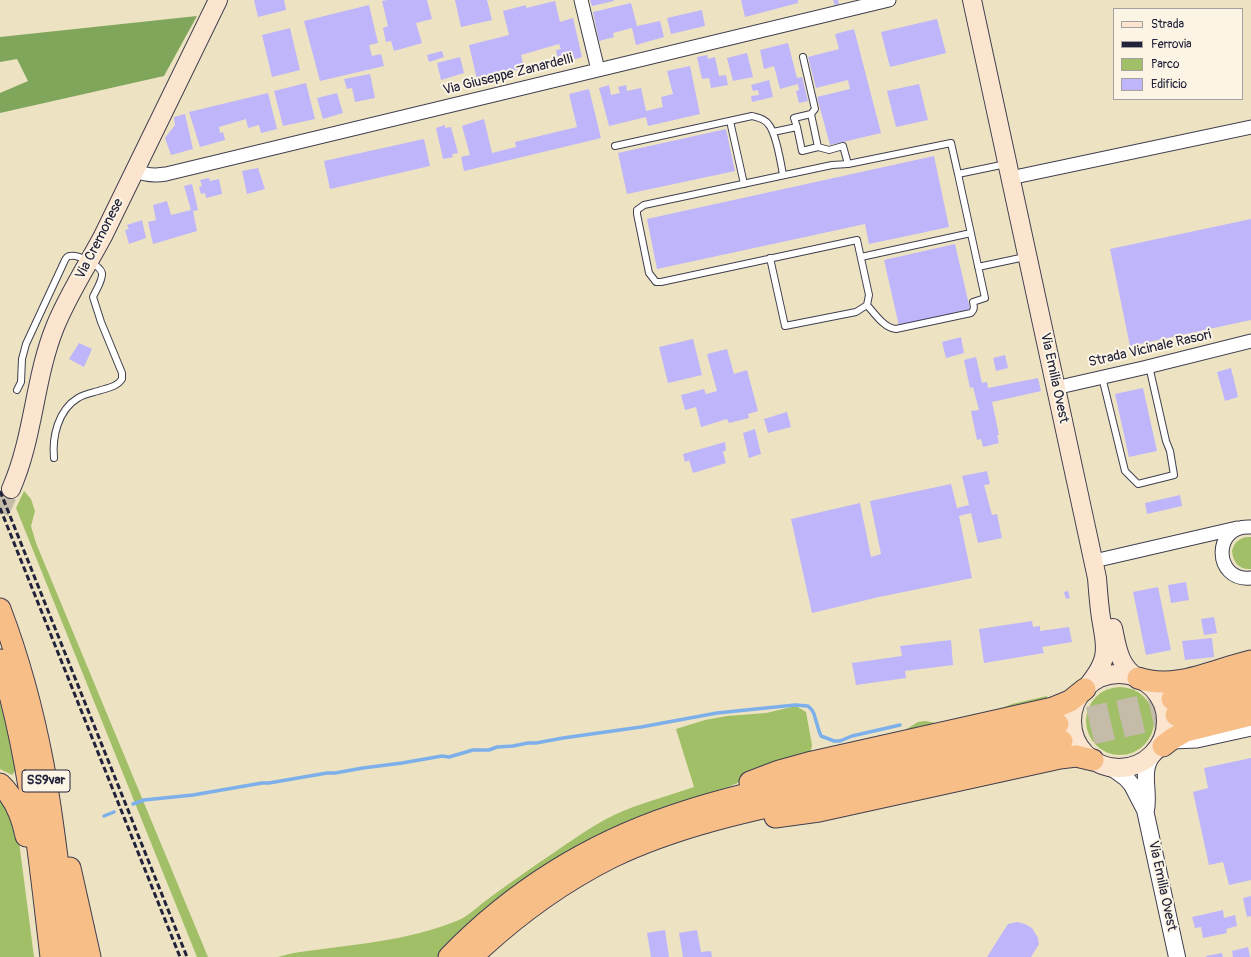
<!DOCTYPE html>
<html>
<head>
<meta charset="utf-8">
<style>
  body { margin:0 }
  #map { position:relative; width:1251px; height:957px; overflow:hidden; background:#ede3c3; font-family:Pangolin,sans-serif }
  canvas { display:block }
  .legend { position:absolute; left:1113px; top:8px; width:130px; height:92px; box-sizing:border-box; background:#fcf5e5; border:1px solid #a5a1a1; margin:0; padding:5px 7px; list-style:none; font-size:12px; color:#22223b }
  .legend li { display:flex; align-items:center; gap:8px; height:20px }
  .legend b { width:20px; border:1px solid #a5a1a1 }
</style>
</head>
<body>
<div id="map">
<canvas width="1251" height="957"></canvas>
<ul class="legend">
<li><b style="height:5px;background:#fce5cf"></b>Strada</li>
<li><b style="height:5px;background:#22223b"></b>Ferrovia</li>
<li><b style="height:11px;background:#a1bf67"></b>Parco</li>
<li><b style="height:11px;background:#beb5fa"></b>Edificio</li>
</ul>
</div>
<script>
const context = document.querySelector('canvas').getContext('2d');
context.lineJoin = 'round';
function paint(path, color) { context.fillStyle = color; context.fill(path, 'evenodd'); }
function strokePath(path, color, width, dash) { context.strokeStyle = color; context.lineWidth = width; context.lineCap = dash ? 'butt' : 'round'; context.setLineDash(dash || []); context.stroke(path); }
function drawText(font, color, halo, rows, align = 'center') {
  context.font = font + ' Pangolin,sans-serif'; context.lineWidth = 4; context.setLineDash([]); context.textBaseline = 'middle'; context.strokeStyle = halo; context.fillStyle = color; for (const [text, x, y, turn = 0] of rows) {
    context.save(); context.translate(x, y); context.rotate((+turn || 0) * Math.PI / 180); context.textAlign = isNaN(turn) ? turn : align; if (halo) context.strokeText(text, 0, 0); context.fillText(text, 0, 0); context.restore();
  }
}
paint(new Path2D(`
  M24 491 31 499 35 511 31 526 36 543 208 957H197L16 508Z
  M1246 537H1251V569C1239 570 1233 562 1232 551 1234 543 1238 539 1246 537Z
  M1086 721a34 34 0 1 1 68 0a34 34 0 1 1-68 0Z
  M1047 696 1048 701 773 768 728 787 672 804 629 820 582 845 466 929 437 957H278C297 951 318 950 338 947 378 942 421 936 459 920 470 915 478 906 488 899 505 886 523 874 540 862 564 846 588 828 614 815 640 803 668 796 694 787L676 729 705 720 727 716 766 713 796 706 806 712 812 745 811 750 814 753 905 730 918 722 925 721 936 723 967 719 985 715 1012 704Z
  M0 698 16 770 12 775 0 769Z
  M0 797 5 804 18 834 34 957H0Z`), '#a1bf67');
paint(new Path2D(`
  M197 16 164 76 0 113V93L28 81 17 59 0 62V37Z`), '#80a65c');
strokePath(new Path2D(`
  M133 804 144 800 193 795 262 783H269L327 773H335L363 768 402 763 442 756 449 757 473 750H489L497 747 513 746 528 743H536L563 738 641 727 717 713 795 705 808 706 812 710 814 714 819 731 821 736 834 741H840L852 736 900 725
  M104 816 114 812`), '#7db0ea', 3.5);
paint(new Path2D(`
  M254 0H284L286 10 258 17Z
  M387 0H427L432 19 416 23 422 43 394 51 391 41 386 42 383 28 388 26 382 1Z
  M455 0H487L492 20 461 27Z
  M590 0H614V1L592 6Z
  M741 0H798V3L745 17Z
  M833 0H838L839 4 835 5Z
  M555 1 560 22 573 18 582 57 559 64 556 50 561 49 559 44 521 55 524 68 498 74 499 78 478 84 469 45 509 35 503 11 526 5V8Z
  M631 3 637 26 660 21 664 37 636 45 632 28 613 33 614 37 599 41 593 12Z
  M369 5 378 43 369 45 372 56 381 54 384 66 320 81 304 21Z
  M702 10 705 26 671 34 667 18Z
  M937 19 946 53 890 67 881 32Z
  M290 28 300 70 272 77 262 35Z
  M854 29 881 133 830 145 817 97 850 89 848 80 816 88 808 57 839 49 835 34Z
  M788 43 797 78 802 77 808 101 799 103 796 91 799 90 798 84 780 89 774 66 764 69 760 50Z
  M442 51 444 57 429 62 427 55Z
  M747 53 753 77 733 81 727 58Z
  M707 55 708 59 715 57 719 76 726 75 728 85 711 88 709 78 702 79 697 57Z
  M460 57 464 73 441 80 437 63Z
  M690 66 700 114 648 126 646 117 609 126 599 88 609 85 611 95 620 93 618 87 626 85 627 91 641 88 646 111 663 107 661 97 673 94 667 71Z
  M370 74 375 98 355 102 352 88 347 89 344 79Z
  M769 80 773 97 752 102 751 96 759 95 758 90 753 91 751 85Z
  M306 83 315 119 283 126 274 91Z
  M919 84 928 120 896 127 887 91Z
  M589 89 601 138 464 171 461 157 470 155 462 126 484 119 492 153 516 147 515 142 577 127 569 94Z
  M268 93 277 129 261 133 259 125 248 128 246 119 219 127 220 133 223 132 225 140 200 147 189 112Z
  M337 93 343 113 323 119 317 98Z
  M185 114 193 149 171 155 165 138 175 125 174 117Z
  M445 125V128L451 127 458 153 452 154 453 157 443 159 436 128Z
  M726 129 735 171 627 194 618 153Z
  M424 139 430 166 330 189 324 161Z
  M934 156 949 227 869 244 865 224 657 269 647 219Z
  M258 168 265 189 247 194 242 171Z
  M209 178 210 181 219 179 222 194 206 198 205 193 201 194 199 187 202 186 200 180Z
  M192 184 198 210 193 211 197 231 153 244 148 222 156 220 153 205 167 201 171 215 191 210 184 186Z
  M1251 219V320L1130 346 1110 249Z
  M142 220 146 238 129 244 125 230 129 229 127 225Z
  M955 244 970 309 899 326 884 260Z
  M961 337 964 353 946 358 942 342Z
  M693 339 702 375 668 383 659 347Z
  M79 343 92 349 84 367 69 359Z
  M727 349 734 374 747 370 758 411 748 414 749 418 729 423 727 419 701 427 696 407 685 410 681 395 704 389 706 394 717 391 707 354Z
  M1005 355 1008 368 996 371 993 358Z
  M976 357 982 383 987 382 988 388 1038 378 1041 391 992 402 999 435H997L999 443 983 447 981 439 977 440 971 411 979 410 973 387 970 388 964 360Z
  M1231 368 1238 397 1225 401 1217 372Z
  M1143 388 1157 451 1129 457 1115 394Z
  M787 412 791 427 768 433 764 419Z
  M755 429 761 454 749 458 743 433Z
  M725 442 726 450 723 452 726 463 693 473 689 460 685 462 683 454Z
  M987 471 990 484 984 485 992 515 997 514 1002 538 978 543 971 513 959 516 972 578 879 597 812 613 791 519 860 503 871 557 881 554 870 501 951 484 957 508 969 505 962 476Z
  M1180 495 1182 506 1147 514 1145 503Z
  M1186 582 1189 600 1171 603 1168 585Z
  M1158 587 1171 650 1146 655 1133 592Z
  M1068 591 1070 598 1066 599 1064 592Z
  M1214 617 1217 633 1204 635 1201 619Z
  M1032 621 1033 627 1040 626V631L1069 627 1072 642 1042 647 1044 653 984 663 979 629Z
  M1212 638 1214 657 1185 660 1182 641Z
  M951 640 953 665 905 671 906 678 856 685 852 663 902 656 900 646Z
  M1251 758V880L1229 885 1223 862 1209 865 1193 792 1208 788 1204 768Z
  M1251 896V916L1247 917 1243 898Z
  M1223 910 1224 918 1235 915 1237 926 1226 929 1227 933 1203 938 1201 927 1195 928 1192 917Z
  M1017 922 1025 924 1032 928 1038 938 1039 944 1031 957H987L1008 924Z
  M665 930 669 957H651L647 933Z
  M697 930 701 952 711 951 712 957H683L679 933Z
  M1248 947 1250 957H1233L1232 951Z
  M1222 953 1223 957H1206V956Z`), '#beb5fa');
strokePath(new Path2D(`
  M0 512 11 489`), '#c4bca8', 18, [18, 9]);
strokePath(new Path2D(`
  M1058 724 1172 699
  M1062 741 1176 715`), '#c4bca8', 21, [21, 10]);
const service = new Path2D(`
  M730 121 744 184
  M797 127 794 118 811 114
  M773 132 797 127 802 151 818 147 811 114 815 109 803 57
  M615 146 752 116C759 118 765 119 769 125 776 134 781 163 783 175
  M818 147 829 150 843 146 848 164
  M861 257 971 233
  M770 258 785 326 856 312 867 305 869 295 857 240 661 282H656L649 273 637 214V210L644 205 832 165 848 164 951 143 958 174
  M978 267 1025 257
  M867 305C875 314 884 328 896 329L971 313C975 309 974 307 973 302L985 298 958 174 1006 164
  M1102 377 1125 471 1138 484 1174 475 1170 451 1166 441 1149 366
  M17 390 21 382 22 359 26 344 65 260C67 257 67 256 70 256 77 254 100 265 102 273 103 280 96 290 93 297L101 322 122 373V379C117 387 107 388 98 391 91 393 84 394 78 398 58 410 52 437 54 458`);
const minor = new Path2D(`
  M581 0 598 70
  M135 171C145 175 154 176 166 174L889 0
  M1010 178 1251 127
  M1055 388 1143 368 1251 341
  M1251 527C1212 524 1213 582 1251 578
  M1094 561 1237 528
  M1171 742 1197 741 1251 729`);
const tertiary = new Path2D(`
  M1106 766 1115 770 1126 778 1132 785 1145 810 1177 957
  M1146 810C1150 789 1139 771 1154 753`);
const secondary = new Path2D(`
  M972 0 1097 578C1098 591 1099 605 1101 618 1107 652 1109 661 1085 689
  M11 489C34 437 34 379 55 327 68 295 87 266 103 236 141 157 180 79 218 0
  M1113 628C1117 647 1119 667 1138 678
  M1072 721a47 47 0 1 1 94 0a47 47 0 1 1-94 0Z`);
const trunk = new Path2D(`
  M0 609C19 659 33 711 43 764 55 828 61 893 69 957
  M0 660C30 756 39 857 51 957
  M1138 678C1176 691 1215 669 1251 661
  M1172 699 1251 681
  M1176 715 1251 698
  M1163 746 1172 739 1186 731 1251 715
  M750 782 779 771 808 763 1053 708 1070 701 1085 689
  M0 784C15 798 22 816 26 836
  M775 817 819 811 1060 758 1076 756 1093 760
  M70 868 90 957
  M449 957C513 891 588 844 675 815 725 798 776 787 827 776 904 758 981 742 1058 724
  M472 957C514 917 560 883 612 857 687 821 772 806 852 788 922 772 992 757 1062 741`);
strokePath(service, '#403f4f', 8);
strokePath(minor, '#403f4f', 15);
strokePath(tertiary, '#403f4f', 18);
strokePath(secondary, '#403f4f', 20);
strokePath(trunk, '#403f4f', 23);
strokePath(service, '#fff', 6);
strokePath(minor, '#fff', 13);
strokePath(tertiary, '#fff', 16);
strokePath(secondary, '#fce5cf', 18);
strokePath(trunk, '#f7be88', 21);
strokePath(new Path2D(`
  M0 491 187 957
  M0 508 180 957`), '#22223b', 3, [6, 3]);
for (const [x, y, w] of [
  [46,781,48]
]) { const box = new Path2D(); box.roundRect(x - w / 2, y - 11, w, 22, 3); context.fillStyle = '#fcf5e5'; context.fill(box); strokePath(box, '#22223b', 1); }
drawText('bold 13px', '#22223b', null, [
  ["SS9var",46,781]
]);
drawText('14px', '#22223b', '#fcf5e5', [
  ["Via Giuseppe Zanardelli",508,75,-14],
  ["Via Cremonese",100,239,-63],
  ["Strada Vicinale Rasori",1150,349,-13],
  ["Via Emilia Ovest",1054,378,78],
  ["Via Emilia Ovest",1162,886,78]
]);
</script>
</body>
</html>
